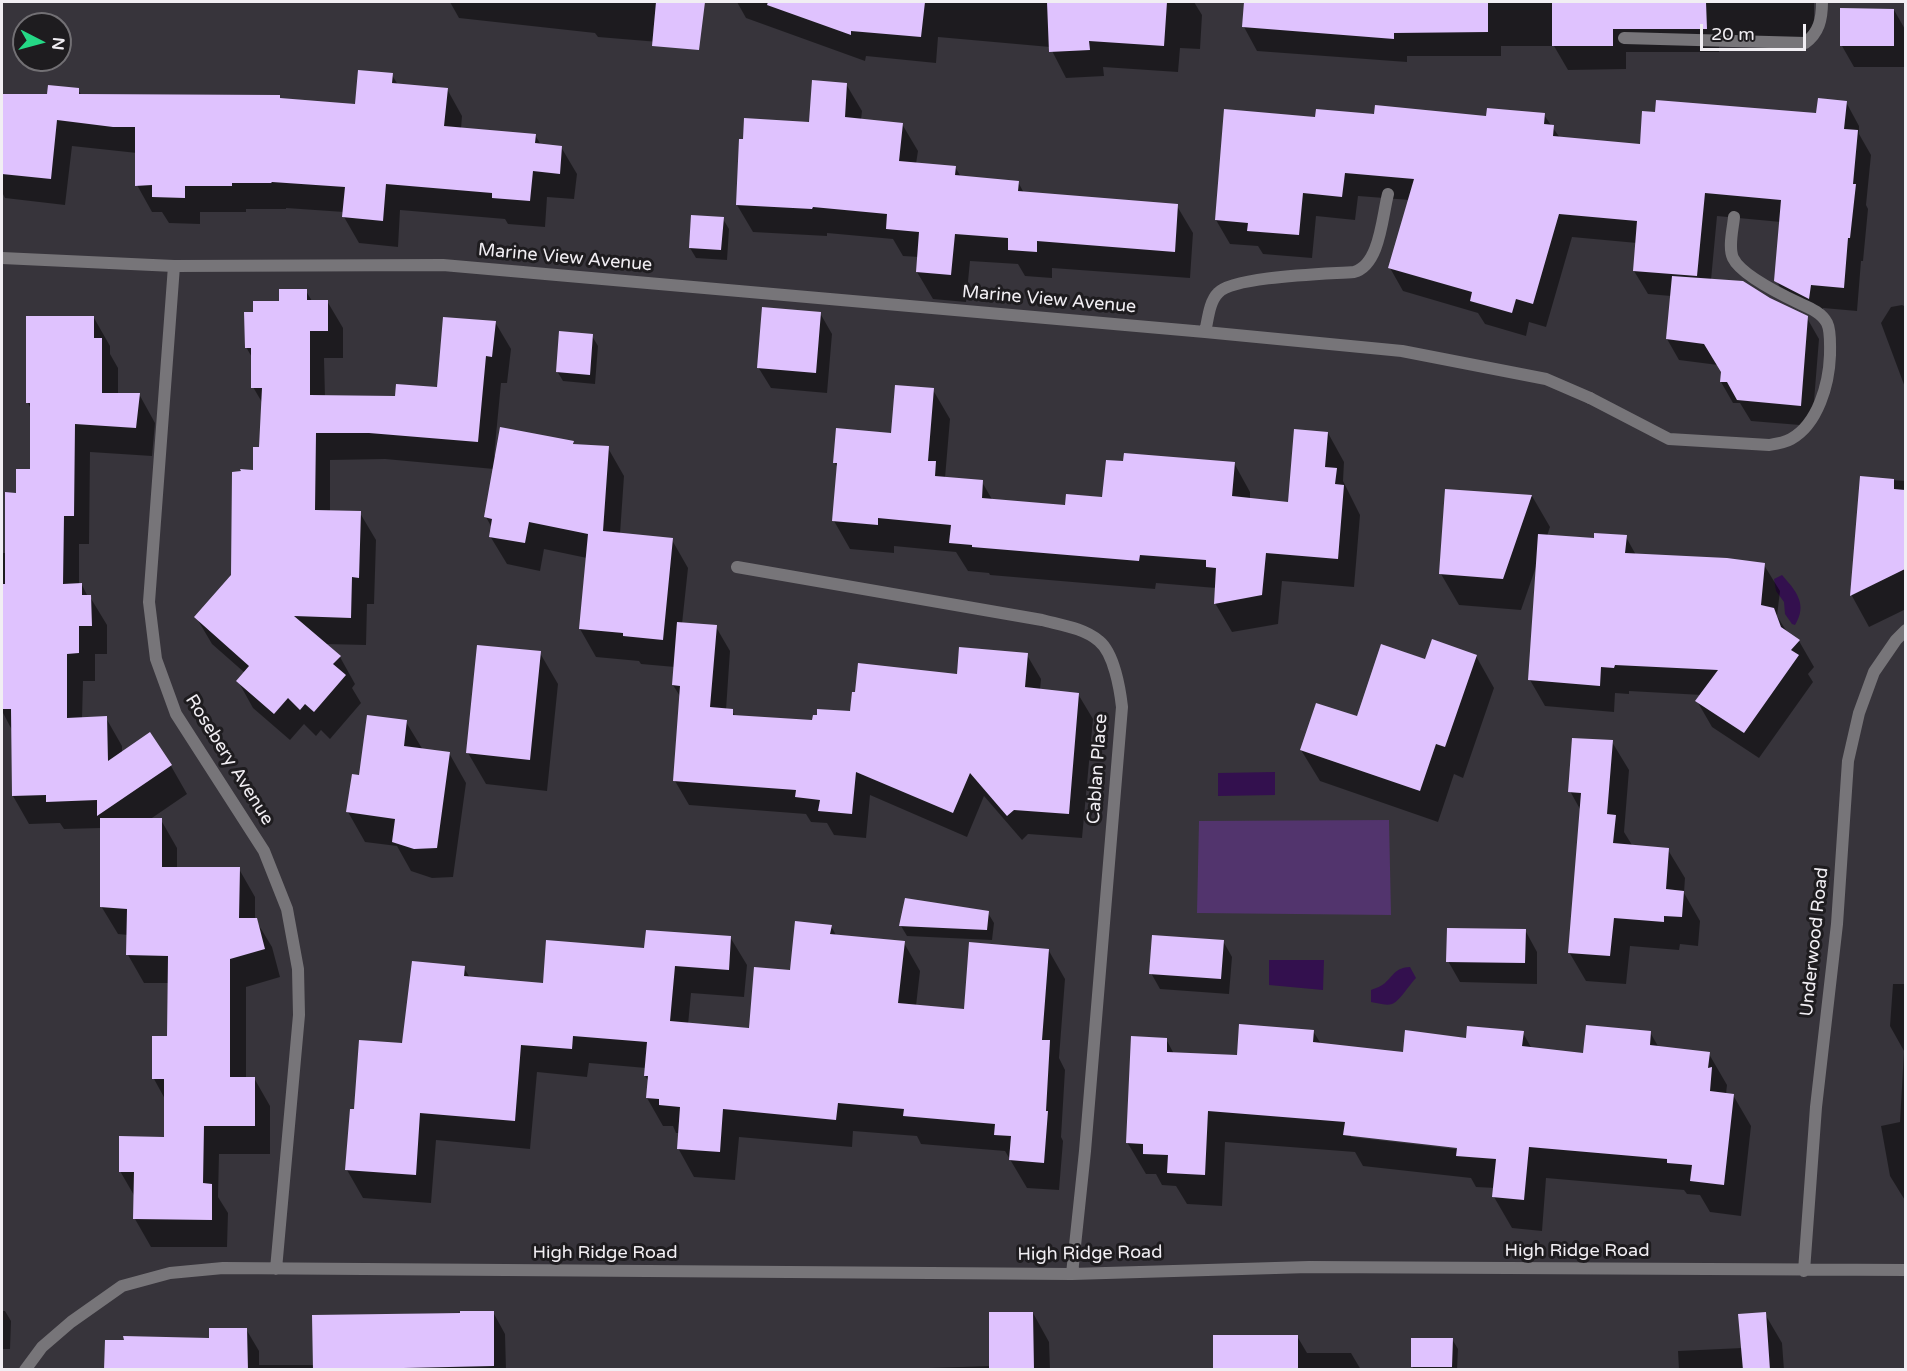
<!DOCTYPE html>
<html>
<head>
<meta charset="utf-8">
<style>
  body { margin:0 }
  #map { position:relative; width:1907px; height:1371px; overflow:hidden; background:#37343b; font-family:"Varela Round",sans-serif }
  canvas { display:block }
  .frame { position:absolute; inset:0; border:3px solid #f1eef3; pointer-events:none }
  .north { position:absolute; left:12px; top:12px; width:60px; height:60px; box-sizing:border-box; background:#1e1c1f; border:2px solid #727074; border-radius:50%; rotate:96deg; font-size:16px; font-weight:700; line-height:24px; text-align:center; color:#f1eef3 }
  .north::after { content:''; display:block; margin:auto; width:21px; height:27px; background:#25d886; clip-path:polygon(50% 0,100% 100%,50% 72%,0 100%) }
  .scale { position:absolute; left:1700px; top:24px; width:106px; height:27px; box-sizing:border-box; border:3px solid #f1eef3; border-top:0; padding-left:8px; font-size:18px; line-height:21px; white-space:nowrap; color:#f1eef3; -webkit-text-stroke:4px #1e1c1f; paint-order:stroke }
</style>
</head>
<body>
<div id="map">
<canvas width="1907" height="1371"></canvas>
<div class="frame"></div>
<div class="north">N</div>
<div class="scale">20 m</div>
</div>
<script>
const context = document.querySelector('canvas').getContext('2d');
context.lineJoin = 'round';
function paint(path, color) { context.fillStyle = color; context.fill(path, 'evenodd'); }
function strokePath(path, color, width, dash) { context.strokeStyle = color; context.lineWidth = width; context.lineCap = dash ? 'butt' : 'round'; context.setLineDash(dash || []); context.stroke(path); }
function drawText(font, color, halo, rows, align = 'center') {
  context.font = font + ' "Varela Round",sans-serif'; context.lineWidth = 6; context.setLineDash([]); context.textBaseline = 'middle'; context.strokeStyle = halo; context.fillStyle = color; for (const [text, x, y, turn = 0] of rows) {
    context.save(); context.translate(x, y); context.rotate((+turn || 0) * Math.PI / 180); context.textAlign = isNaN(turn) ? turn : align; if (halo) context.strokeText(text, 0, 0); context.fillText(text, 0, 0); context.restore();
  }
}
paint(new Path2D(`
  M1389 820 1391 915 1197 913 1199 821Z`), '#52346d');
paint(new Path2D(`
  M1782 575C1796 591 1808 604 1795 625L1792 624 1785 614 1784 602 1776 591 1774 579Z
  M1275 772V795L1218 796V773Z
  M1269 960H1324L1323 990 1269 985Z
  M1410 967 1416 978C1410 984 1398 1003 1392 1004 1386 1006 1377 1003 1371 1002V990C1376 988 1382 986 1385 983 1395 974 1395 968 1410 967Z`), '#33104e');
paint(new Path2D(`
  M450 2H695L699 8 695 45 598 37 595 33 459 18Z
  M737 2 905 3 906 2H1194L1202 15 1200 49 1180 48 1178 72 1103 67 1104 76 1066 78 1050 47 938 37 936 63 866 56 865 61 746 18Z
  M1245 2H1814V39L1719 40V52H1626V69L1568 70 1554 46H1501V56H1407V62L1257 51 1244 27Z
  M1894 10 1906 31 1905 67H1854L1842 46Z
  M392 75 398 85 447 89 462 116 461 129 535 135 541 145 561 147 577 174 574 199 547 197 545 227 508 224 505 219 400 210 398 247 359 243 344 217V212L286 208V209H246V212H200V224L169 223 162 212H152L137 185V153L72 146 65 205 5 198 2 192V101L48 96 78 90 82 96 280 99 357 105Z
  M846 84 862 111 861 120 902 124 918 151 916 164 955 167 961 177 1018 182 1024 193 1177 206 1193 233 1190 278 1052 268V278L1025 276 1018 264 970 261 966 302 933 299 917 272 919 257 903 256 893 239 827 233V236L753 232 737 205Z
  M1846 102 1859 126V134L1871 155 1866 205 1868 209 1863 261H1861L1857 311 1823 308 1822 321 1789 304 1776 280 1781 222 1717 216 1711 280 1770 299 1807 318 1819 339 1812 426 1751 421 1740 403H1733L1721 382 1722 372 1718 365 1679 360 1667 339 1671 296 1648 294 1634 271 1637 243 1572 237 1546 327 1529 322 1526 336 1485 324 1478 313 1403 291 1390 268 1410 200 1358 196 1355 220 1316 216 1312 258 1263 254 1258 246 1230 244 1216 220 1226 111 1316 119 1375 116 1487 118 1544 115 1560 138 1641 145 1818 115Z
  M723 219 729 229 727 260 696 258 690 248Z
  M306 291 312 301H327L343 328V358H324L325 397H396L438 389 495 322 511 349 507 383H501L494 456 573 442 575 446 608 448 624 476 620 534 672 540 688 568 682 624 716 627 730 651 726 710 732 711 736 717 814 722 852 713 959 675 1027 655 1041 679 1040 690 1078 694 1093 719 1082 838 1028 834 1022 840 984 796 967 837 870 795 866 838 834 835 827 823 811 822 806 814 689 805 675 781 681 698 673 685 675 667 641 664 639 661 596 657 580 629 587 558 544 549 540 571 507 564 490 536 492 528 486 517 494 469 385 459 330 460V512L360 513 376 540 374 604H367L366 645 324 644 340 657 355 684 352 688 361 703 330 739 321 730 316 736 304 724 290 740 253 708 238 681 245 673 212 644 196 617 233 575 254 471 261 449 263 404 253 387V359L246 347 254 313Z
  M1902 305 1906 307V390L1881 323 1891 307Z
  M820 313 832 334 827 393 771 388 758 367Z
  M28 318H94L110 346V354L118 368V395L139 394 155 423 152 456 90 452 89 544H79V585H82L88 597H90L107 625V654H95V681H83L82 719 106 718 122 746V753L171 766 187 794 149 820H161L177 848V868L239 869 255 897V919L272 947 280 977 246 987V1078H254L270 1106V1154H219L218 1197 228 1213 227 1247H151L135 1219V1197L120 1171 165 1138V1099L154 1079V1037H168L169 983H144L128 955V935L118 934 101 906V828L64 829 60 823 29 824 13 796 12 730 2 711V553H7L17 494 31 471V409L28 403Z
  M592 336 598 346 595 384 563 381 557 371Z
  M933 390 950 419 945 478 982 482 993 501 1066 507 1104 499 1234 463 1250 492V499L1289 503 1328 433 1344 462 1343 481 1360 515 1354 587 1282 581 1278 624 1232 632 1215 603 1216 588 1156 583 1155 589 990 575 989 573 968 571 956 552 894 546V553L850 549 834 521 838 468 834 462 892 435Z
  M1862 478 1906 481V609L1869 627 1852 596Z
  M1532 496 1550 527 1547 536 1596 539 1626 537 1636 555 1764 565 1780 591 1777 616 1787 632 1799 641 1814 667 1808 674 1813 682 1759 758 1712 727 1697 701 1702 695 1629 691V694L1615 693 1614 712 1545 706 1530 680 1537 564 1521 610 1459 605 1441 574Z
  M540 653 558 684 547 791 486 784 468 753Z
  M1476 656 1494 688 1463 778 1454 774 1438 822 1320 781 1301 750 1357 718 1426 661Z
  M406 722 423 750 449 753 466 783 453 877 432 878 411 871 397 846 365 842 348 812 360 777Z
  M1612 742 1629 770 1624 832 1632 845 1668 850 1685 878 1684 893 1700 921 1698 946 1680 944 1679 950 1630 946 1626 984 1586 981 1569 952 1581 811 1570 791Z
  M988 913 994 923 992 940 907 936 901 926Z
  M831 926 837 937 904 943 920 971 916 1006 965 1011 1049 951 1065 979 1059 1058 1065 1070 1061 1137 1063 1141 1059 1190 1027 1188 1005 1151 921 1144 917 1136 853 1131 852 1147 739 1137 735 1180 694 1177 678 1148 680 1133H676L673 1126H663L647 1098 649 1082 645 1076 646 1068 589 1063 587 1077 537 1072 530 1149 436 1140 431 1203 363 1198 347 1170 355 1111 403 1045 464 968 470 978 544 985 646 950 730 937 747 965 744 997 691 993 688 1025 750 1030 791 971Z
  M1525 930 1537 952V984L1460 982 1448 961Z
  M1223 941 1232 957 1229 994 1160 989 1151 973Z
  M1893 984H1906V1202L1890 1176 1881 1126 1900 1122 1904 1051 1890 1026Z
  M1313 1031 1321 1044 1404 1054 1467 1040 1523 1033 1532 1049 1585 1054 1650 1032 1659 1048 1709 1054 1727 1085 1726 1094 1733 1095 1751 1126 1741 1216 1710 1212 1700 1195 1687 1194 1684 1190 1546 1178 1542 1231 1512 1228 1494 1197 1495 1188 1476 1187 1471 1178 1363 1166 1355 1152 1225 1142 1222 1206 1187 1204 1176 1186 1162 1185 1156 1174H1146L1127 1142 1166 1039 1174 1054 1238 1056ZM1351 1134 1464 1147V1150L1351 1137Z
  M2 1311H5L11 1321 10 1349H2Z
  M493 1312 505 1334 506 1370H106L246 1329 259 1351V1365H314V1316Z
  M1033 1313 1049 1342 1050 1370H929V1368L991 1366Z
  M1765 1314 1782 1343 1784 1370H1679L1678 1351 1742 1348Z
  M1297 1336 1307 1353H1351L1361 1370H1215Z
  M1452 1339 1458 1349 1457 1370H1414L1412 1366Z`), '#0007');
paint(new Path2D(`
  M656 2H705L699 50 652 46Z
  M768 2H925L921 37 851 31V35L767 5Z
  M1047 2H1167L1164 46 1089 41 1090 50 1049 52Z
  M1244 2H1488V32L1394 33V39L1242 27Z
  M1552 2H1706L1707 29H1613V46H1552Z
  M1840 8 1894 9V46H1840Z
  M358 70 393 73 392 83 448 88 444 126 536 134 535 143 562 146 560 174 533 171 530 201 492 198V193L386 184 383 221 342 217 345 187 272 182 271 183H232V186H185V198L152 197V185L135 186V127H113L57 120 51 179 2 174V94H47L48 85 79 88V94L280 95V98L355 104Z
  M812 80 847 83 845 117 903 123 899 161 956 166 955 175 1019 181 1018 191 1178 204 1175 252 1037 241V252L1008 250V238L955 234 951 275 916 272 919 232 886 229 887 214 813 207 812 209 736 205 739 139H743L744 118 809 122Z
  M1818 98 1847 101 1844 129 1858 130 1853 184H1856L1850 238H1848L1844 288 1811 285 1809 299 1774 281 1781 200 1705 193 1697 276 1633 271 1637 221 1559 214 1533 304 1516 299 1512 313 1470 301 1472 292 1388 268 1414 179 1345 173 1342 197 1303 193 1299 235 1247 231 1248 223 1215 220 1224 109 1315 117 1316 109 1374 114 1375 105 1486 116 1487 108 1545 113 1544 124 1554 125 1553 136 1640 144 1642 111 1655 112 1656 100 1816 113Z
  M691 215 724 217 721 250 689 248Z
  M1672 276 1743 281 1770 298 1808 316 1801 406 1737 400 1727 382H1720L1721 372 1704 344 1666 339Z
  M279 289H307V300H328V331H310V395L395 396 396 384 437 387 443 317 496 321 492 357 486 356 478 442 369 433H316L315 510 361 511 359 578 352 577 351 618 294 616 341 656 333 664 346 675 314 712 305 704 300 710 288 698 274 714 236 681 249 666 194 617 231 575 232 472 241 471 240 469 253 470V447H259L262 388H251V348H245L244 312H253V301H279Z
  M762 307 821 312 816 373 757 368Z
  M26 316H94V338H102V393H140L136 428 75 424 74 516H64L63 584 82 583V595H91L92 626H79V653L67 654V718L107 716 108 761 150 732 172 765 97 816V800L46 802V795L12 796 11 709H2V584H5V492L16 493V469H30V403H26Z
  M559 331 593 334 590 375 556 372Z
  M895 385 934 388 928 461H936L935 476 983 480 982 498 1065 505 1066 494 1102 497 1106 460 1123 461 1124 453 1235 462 1232 496 1288 502 1294 429 1328 432 1325 467 1337 468 1335 484 1344 485 1338 559 1266 553 1262 595 1214 604 1216 568 1206 567V560L1140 555 1139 561 972 547V545L949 543 951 525 878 518V525L832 521 837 463H833L836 428 891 433Z
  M500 427 574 441 573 444 609 446 603 531 673 538 663 640 623 636V633L579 629 588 534 529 522 525 543 489 537 492 519 484 517Z
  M1860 476 1894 479V489L1905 490V569L1850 596Z
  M1445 489 1532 495 1503 579 1439 574Z
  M1594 533 1627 535 1625 553 1727 558 1765 563 1761 605 1774 608 1781 627 1800 640 1791 650 1799 655 1744 733 1695 701 1718 670 1615 665 1614 668 1601 667 1600 686 1528 680 1538 534 1594 538Z
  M677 622 717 625 710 707 733 709V715L812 720 813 715H817V709L850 711 852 692H855L858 663 957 674 959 647 1028 653 1025 687 1079 693 1069 814 1014 810 1007 816 970 773 953 813 856 772 852 814 818 811 820 800 795 797 796 790 673 781 680 686 672 685Z
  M1432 639 1477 655 1445 747 1436 744 1420 791 1300 750 1316 703 1357 716 1381 644 1425 659Z
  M477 645 541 651 530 760 466 753Z
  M367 715 407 720 404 746 450 752 437 848 414 849 392 842 395 819 346 812 352 774 359 775Z
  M1572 738 1613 740 1607 814 1616 815 1613 843 1669 848 1666 889 1684 891 1682 917 1664 916V922L1614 918 1610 956 1568 953 1581 793 1568 792Z
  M100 818H162V867H240L239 918H257L265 949 230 959V1077H255V1126H204L203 1183 212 1184V1220L133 1219 134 1172H119V1136L164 1137V1079H152V1036H167L168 956 126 955 127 909 100 907Z
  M905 898 989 911 987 930 899 926Z
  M795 921 832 925 830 934 905 941 898 1003 964 1009 969 942 1049 949 1042 1040H1050L1046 1111H1048L1044 1163 1009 1160 1011 1136 994 1135 995 1124 903 1116 904 1109 838 1103 836 1120 723 1109 720 1152 677 1149 680 1107 659 1105V1099L646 1098 648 1076H644L647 1042 573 1036 572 1049 521 1045 515 1121 420 1113 416 1175 345 1170 350 1109H354L359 1040 402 1043 412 961 465 966 464 976 543 983 546 940 644 948 646 930 731 936 729 970 675 966 670 1021 749 1028 754 967 790 970Z
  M1447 928 1526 929 1525 963 1446 962Z
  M1152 935 1224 940 1221 979 1149 974Z
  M1239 1024 1314 1030 1313 1042 1403 1052 1405 1030 1466 1038 1467 1026 1524 1031 1522 1046 1583 1053 1586 1025 1651 1031 1650 1045 1710 1052 1708 1068 1712 1067 1710 1091 1734 1094 1724 1185 1690 1181 1692 1165 1667 1163V1159L1529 1147 1524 1200 1492 1197 1496 1159 1456 1156 1457 1148 1343 1135 1345 1122 1208 1111 1205 1175 1167 1173 1168 1155 1143 1154V1144L1126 1143 1131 1036 1167 1038V1052L1237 1055Z
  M460 1311H494V1366L313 1370 312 1315 460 1313Z
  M989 1312H1033L1034 1370H989Z
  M1766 1312 1770 1370H1743L1738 1314Z
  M209 1328H247L248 1370H104L105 1340H124L123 1336 209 1338Z
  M1213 1335H1298V1370H1213Z
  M1411 1338H1453L1452 1367H1411Z`), '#dfc2fe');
strokePath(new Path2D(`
  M1624 38 1805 43C1819 33 1822 19 1822 2
  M1590 398 1669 439 1769 445C1776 444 1784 443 1791 439 1818 424 1829 384 1830 355 1830 345 1831 331 1827 323 1822 313 1810 308 1801 304 1784 296 1741 275 1733 258 1728 247 1733 229 1734 217`), '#777579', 12);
strokePath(new Path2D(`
  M2 258 174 266 443 265 1205 332 1402 351 1546 379 1590 398
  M174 266 149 602 156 659 176 714 264 851 287 909 298 969 299 1015 276 1269
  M1205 332C1208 320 1209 302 1218 293 1233 276 1328 274 1354 272 1380 265 1382 217 1388 194
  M737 567 1042 620C1061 625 1084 628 1099 641 1114 653 1120 689 1122 707L1085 1151 1072 1274
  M1804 1271 1816 1107 1837 924 1848 761 1859 713 1874 672 1896 640 1906 630
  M25 1370 42 1347 71 1322 122 1286 170 1273 223 1268 1072 1274 1309 1267 1906 1270`), '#777579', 12);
drawText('18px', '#f1eef3', '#1e1c1f', [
  ["Marine View Avenue",565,258,5],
  ["Marine View Avenue",1049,300,5],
  ["Rosebery Avenue",229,760,58],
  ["Cablan Place",1098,769,-86],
  ["Underwood Road",1815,942,-84],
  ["High Ridge Road",1577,1251],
  ["High Ridge Road",605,1253],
  ["High Ridge Road",1090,1254,-1]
]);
</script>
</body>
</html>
